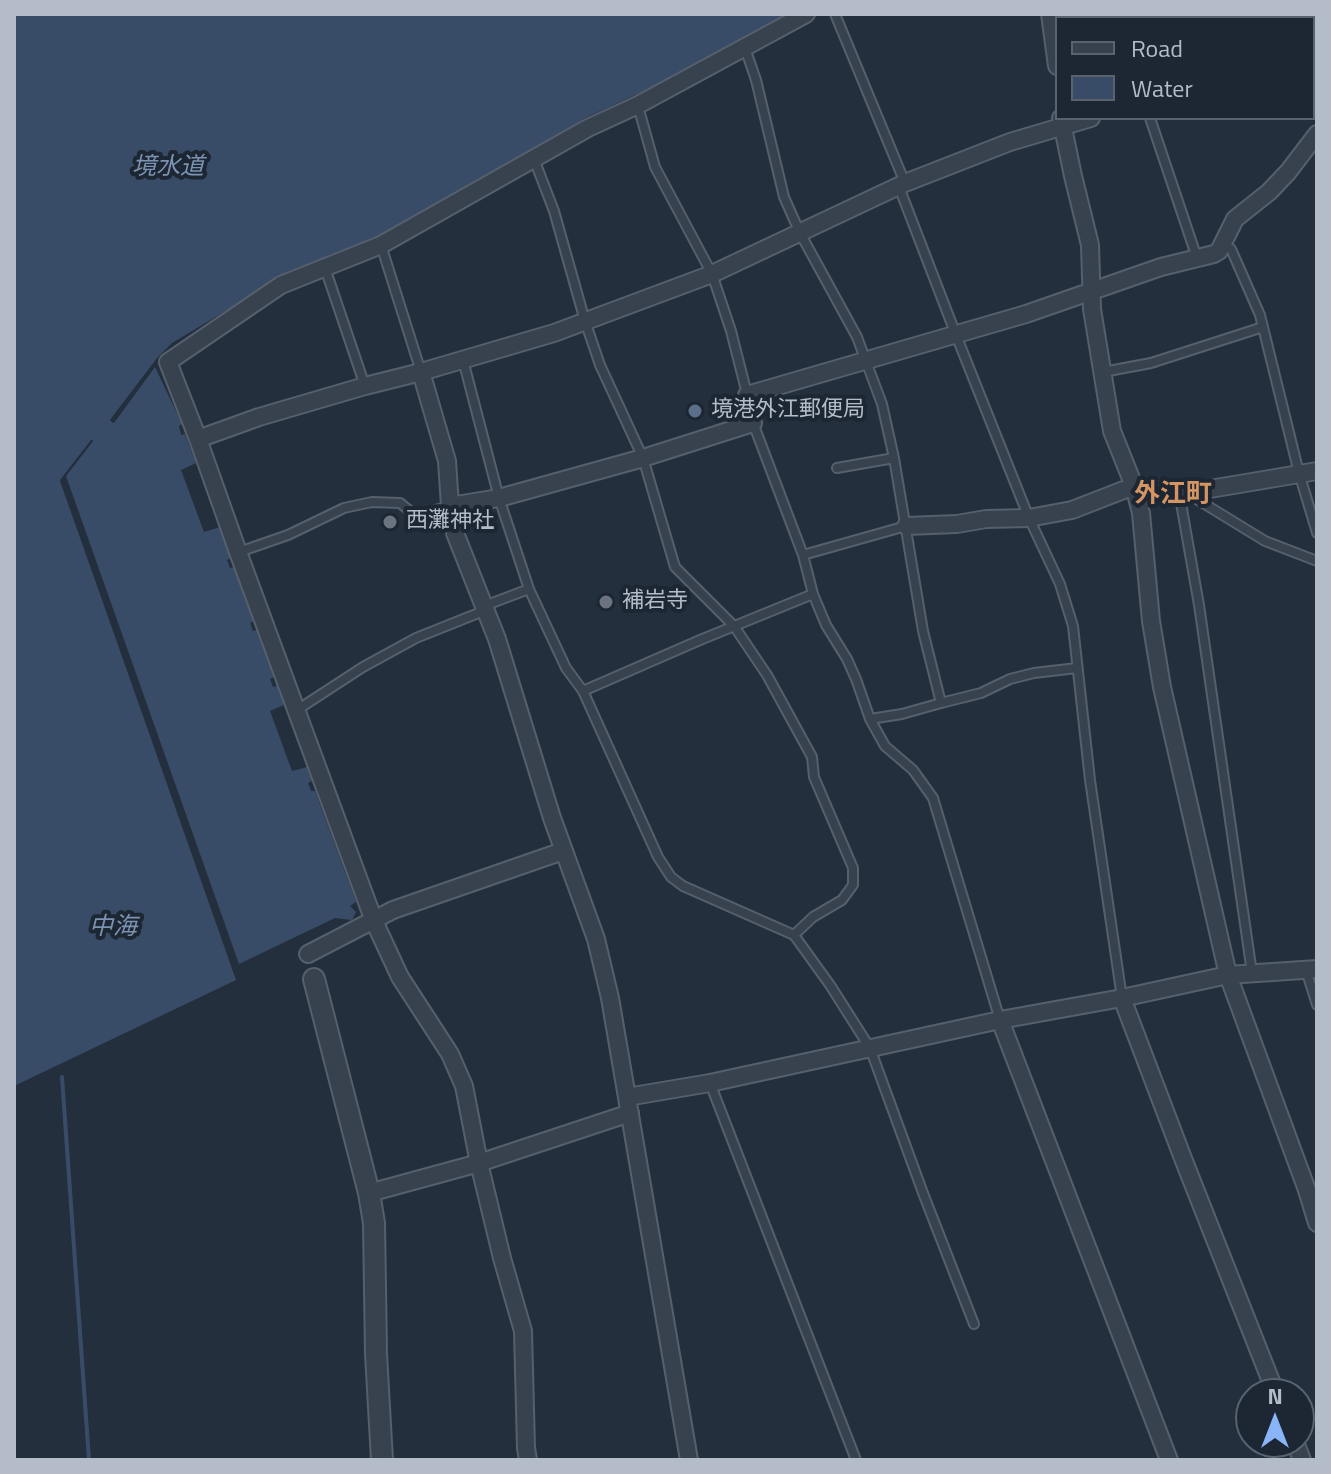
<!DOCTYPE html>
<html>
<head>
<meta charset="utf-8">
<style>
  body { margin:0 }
  #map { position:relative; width:1331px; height:1474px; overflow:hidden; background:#242f3e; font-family:"Titillium Web",sans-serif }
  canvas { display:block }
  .frame { position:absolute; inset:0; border:16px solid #b4bcc9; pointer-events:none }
  .legend { position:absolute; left:1055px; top:16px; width:260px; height:104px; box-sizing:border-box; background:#1d2633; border:2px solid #59626f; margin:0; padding:10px 14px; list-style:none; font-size:24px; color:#b4bcc9 }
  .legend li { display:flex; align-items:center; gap:16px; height:40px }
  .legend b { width:40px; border:2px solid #59626f }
  .north { position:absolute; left:1235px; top:1378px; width:80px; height:80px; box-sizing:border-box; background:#1d2633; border:2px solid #59626f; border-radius:50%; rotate:0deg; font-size:22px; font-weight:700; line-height:32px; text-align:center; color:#b4bcc9 }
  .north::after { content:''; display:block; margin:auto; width:28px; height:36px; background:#8ab4f8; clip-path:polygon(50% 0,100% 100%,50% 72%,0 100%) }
</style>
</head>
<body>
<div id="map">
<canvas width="1331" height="1474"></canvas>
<div class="frame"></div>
<ul class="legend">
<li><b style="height:10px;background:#38414e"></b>Road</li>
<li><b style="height:22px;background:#394c67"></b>Water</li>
</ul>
<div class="north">N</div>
</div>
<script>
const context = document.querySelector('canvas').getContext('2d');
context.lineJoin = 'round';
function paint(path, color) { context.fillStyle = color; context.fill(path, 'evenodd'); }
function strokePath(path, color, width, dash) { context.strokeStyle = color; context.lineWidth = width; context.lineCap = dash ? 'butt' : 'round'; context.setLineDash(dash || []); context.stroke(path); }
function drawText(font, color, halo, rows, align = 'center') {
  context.font = font + ' "Titillium Web","Noto Sans JP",sans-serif'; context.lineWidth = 8; context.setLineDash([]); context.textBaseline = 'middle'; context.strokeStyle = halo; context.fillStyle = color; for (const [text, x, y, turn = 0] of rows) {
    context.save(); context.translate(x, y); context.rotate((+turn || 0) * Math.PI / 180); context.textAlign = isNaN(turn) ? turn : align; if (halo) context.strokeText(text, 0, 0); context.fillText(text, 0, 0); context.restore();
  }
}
paint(new Path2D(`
  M14 14H789L666 81 585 118 429 212 377 238 282 277 172 343 158 357 110 420 114 423 155 367 182 424 179 426 181 435 185 434 196 463 181 470 204 532 220 527 231 558 227 560 230 568 234 567 254 621 250 623 253 631 257 630 274 677 270 679 273 687 277 686 284 705 270 711 292 771 307 767 312 781 308 783 311 791H315L356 902 350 906 356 912 352 920 335 918 239 964 66 476 93 441 91 440 60 480 236 980 14 1086Z`), '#394c67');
paint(new Path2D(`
  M158 357 159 361 113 423 110 420Z
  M92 440 93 441 65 476 240 968 235 965 211 897 240 978 237 980 60 481Z`), '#242f3e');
strokePath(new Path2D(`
  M62 1077 89 1460`), '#394c67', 4);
const service = new Path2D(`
  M835 14 905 183
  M1313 30 1317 28
  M745 48 756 80 784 197 800 233 857 337 882 404 894 458 837 468
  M638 106 655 167 712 274 731 331 747 394
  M1150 118 1197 258
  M534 159 554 211 585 321 600 365 643 458 675 567 734 626 767 675 812 757 814 777 853 868V885L842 900 813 917 794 935
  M899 187 956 335 1029 518 1060 584 1073 626 1090 780 1122 998
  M381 245 421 372
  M1223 245 1231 249 1260 315 1299 473 1317 533
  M325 268 365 386
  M463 360 499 498 529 589
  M1103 372 1151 363 1263 327
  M753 423 803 555 813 594 826 625 847 659 856 679 870 719 885 746 913 770 933 798 1000 1020
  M1179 492 1199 605 1252 973
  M1192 493 1198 500 1265 541 1317 561
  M239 552 288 535 344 508 372 502 400 503 416 516 449 506
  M803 555 906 526
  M484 606 529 589 566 668 583 691 700 640 813 594
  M583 691 658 857 671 877 683 886 794 935 830 985 870 1048 923 1193 974 1324
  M941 703 981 693 1010 679 1034 673 1077 668
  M297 710 363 667 416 638 486 610
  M870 719 902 714 941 703 923 631 894 458
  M1306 970 1317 1005
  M710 1083 856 1460`);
const minor = new Path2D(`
  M1050 14 1057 66
  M1193 18 1196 14
  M1061 118 1073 176 1090 245 1092 309 1112 431 1134 486 1141 513 1151 621 1162 687 1228 975 1307 1190 1317 1223
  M421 372 447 461 450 506 455 533 497 639 552 818 596 939 610 998 689 1460
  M198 439 259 417 365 386 421 372 554 333 712 274 905 183 1010 142 1091 118
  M450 506 499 498 643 458 753 423 747 395 1026 314 1161 267 1214 254 1219 251 1235 219 1269 192 1288 172 1317 134
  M906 526 957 524 986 519 1029 518 1072 510 1134 486 1153 490 1192 492 1317 471
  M308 954 393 910 563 851
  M1122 998 1184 1161 1276 1394
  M1000 1020 1169 1460
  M627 1097 710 1083 1000 1020 1122 998 1228 975 1317 969
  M369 1193 479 1163 630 1113
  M1295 1442 1302 1460
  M528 1460 526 1448 523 1331 502 1258 479 1163 464 1086 450 1054 400 977 374 921 238 552 198 439 168 362 281 285 381 245 588 128 638 105 806 14`);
const tertiary = new Path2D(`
  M314 979 369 1193 374 1223 376 1354 382 1460`);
strokePath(service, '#565f6c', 12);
strokePath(minor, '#565f6c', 20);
strokePath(tertiary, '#565f6c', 24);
strokePath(service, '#38414e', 8);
strokePath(minor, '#38414e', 16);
strokePath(tertiary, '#38414e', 20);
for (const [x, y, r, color] of [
  [695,411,8,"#5c6f8a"],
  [390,522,8,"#6b7280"],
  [606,602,8,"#6b7280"]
]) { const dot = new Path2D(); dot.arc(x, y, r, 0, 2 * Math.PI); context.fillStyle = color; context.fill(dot); strokePath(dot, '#1d2633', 3); }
drawText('22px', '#b4bcc9', '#1d2633', [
  ["境港外江郵便局",711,411],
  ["西灘神社",406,522],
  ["補岩寺",622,602]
], 'left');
drawText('italic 24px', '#7c92b1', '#1d2633', [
  ["境水道",168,168],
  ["中海",113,928]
]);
drawText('bold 26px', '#d59563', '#1d2633', [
  ["外江町",1173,496]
]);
</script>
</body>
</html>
